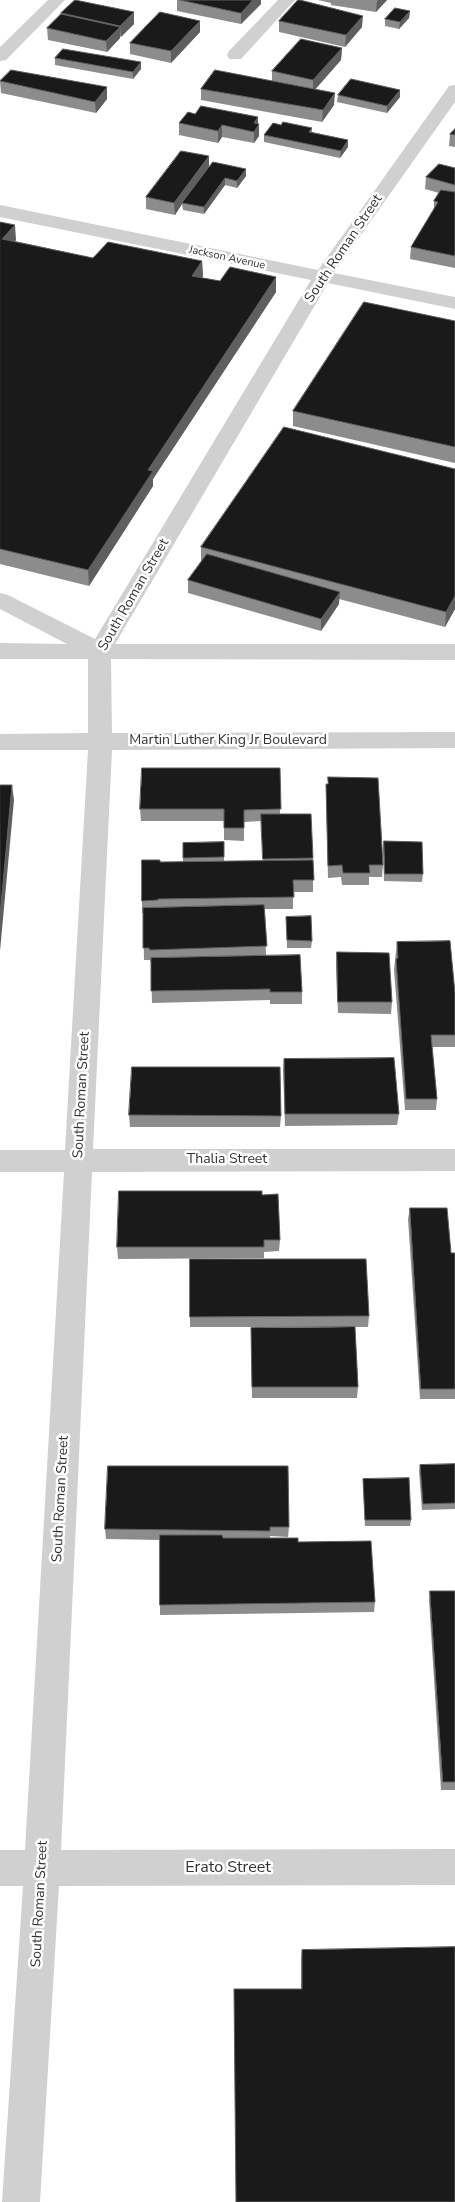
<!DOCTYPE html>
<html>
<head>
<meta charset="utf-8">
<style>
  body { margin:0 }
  canvas { display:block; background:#fff }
</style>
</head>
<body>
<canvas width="455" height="2202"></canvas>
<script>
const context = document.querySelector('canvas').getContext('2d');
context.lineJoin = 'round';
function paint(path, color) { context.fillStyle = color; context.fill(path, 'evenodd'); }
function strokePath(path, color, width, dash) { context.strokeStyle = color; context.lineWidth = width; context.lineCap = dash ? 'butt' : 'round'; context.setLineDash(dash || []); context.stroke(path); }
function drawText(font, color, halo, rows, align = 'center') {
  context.font = font + ' "Nunito Sans",sans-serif'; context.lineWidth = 5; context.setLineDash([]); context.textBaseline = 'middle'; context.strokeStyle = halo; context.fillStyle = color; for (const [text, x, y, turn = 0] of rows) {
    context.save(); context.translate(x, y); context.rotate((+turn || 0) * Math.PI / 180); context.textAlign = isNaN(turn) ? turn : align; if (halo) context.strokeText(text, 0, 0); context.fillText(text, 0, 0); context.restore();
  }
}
paint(new Path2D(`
  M48 0H65L6 60 0 61V47Z
  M278 0H295L241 59H229L227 55 229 51Z
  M455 85V102L334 273 455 297V309L328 283 115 644H455V660L111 659 112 733 455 732V748L112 750 93 1149H455V1171L92 1172 61 1850 455 1849V1885L59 1886 40 2202H2L23 1886H0V1850H25L64 1172H0V1150H65L88 750H0V734L88 733V659H0V643L67 644 0 609V593L8 595 95 639 311 280 0 217V205L318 270 449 86Z`), '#d0d0d0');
paint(new Path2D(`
  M177 0H261V4L241 24 177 11Z
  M318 0H387L376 12 331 5V3Z
  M410 11 409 18 399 29 385 26V19Z
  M61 13 134 24 120 37V38L107 52 48 40 47 28 61 15Z
  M279 21 362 27 345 47 279 32Z
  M200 32 171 63 130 54V43Z
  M342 48 341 60 315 89 334 105 322 122 201 100V89L272 81V71Z
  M55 58 141 69 133 79 55 65Z
  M0 81 107 87V99L96 113 1 93Z
  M400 90V97L387 113 337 102 338 95Z
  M179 123 258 124 259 136 254 143 222 137 218 143 179 135Z
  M281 125 312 128V132L348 140V147L340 158 264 142V135Z
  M455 129V147L449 146 450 134Z
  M209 167 246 176 237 188 225 185 204 214 183 210 182 204 175 215 146 209V197Z
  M455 168V268L410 259 411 247 434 210V201L439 193 425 189 426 177Z
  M0 222 16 240 15 241 93 258 202 261 203 276 201 278 220 281 276 277V292L153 479V486L89 586 0 564Z
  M455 321V463L293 426V411Z
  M201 547 455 609 445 627 339 599V604L321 631 188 593V580L201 562Z
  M280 768V814L313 858V892H293V909H265L266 956 302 992V1004H270V1000L152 1003 151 962H150V960H144L143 913H142V901L160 862H183V843L224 842V861H263L261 821 244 822V841L224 840V821H141L140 809Z
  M328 777 383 865 382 877H369V885H342L341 877 328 878 326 797V784H328Z
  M384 841 423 874 422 882 384 881 383 848Z
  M286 917 312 941 311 948H287Z
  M397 942 455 993V1047H432L437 1099 436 1110H405L394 970Z
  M337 952 392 1002 391 1014 338 1013 336 964Z
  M284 1059 399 1114 397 1125 285 1126 283 1070Z
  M129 1115 281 1116 280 1127H130Z
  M262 1195 280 1240 279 1251 264 1252V1258L118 1259 117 1247Z
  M410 1208 451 1253H455V1399H420L408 1219Z
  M369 1316 368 1327H355L358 1387 357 1398H252L251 1339 350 1327H190V1317Z
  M455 1464V1509L422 1510 419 1471 420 1465Z
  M108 1466 289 1527 288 1537 270 1536V1538L298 1542 375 1602 374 1612 160 1615V1540L106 1539 105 1529Z
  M363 1479 411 1520 410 1526H365L363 1485Z
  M430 1591H455V1790H441L429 1600Z
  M455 1947 301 1989V1959L302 1950Z`), '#8c8c8c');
paint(new Path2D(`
  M253 0H261V4L241 24V13Z
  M378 0H387L376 12 377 1Z
  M410 11 409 18 399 29 400 22Z
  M134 12V24L121 37 120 26Z
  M363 16 362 27 345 47 346 35Z
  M200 21V32L171 63V51Z
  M120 27V38L107 52 106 41Z
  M342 48 341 60 313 92V80Z
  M141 62V69L133 79V72Z
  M107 87V99L96 113 95 102Z
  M400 90V97L387 113V106Z
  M335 93 334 105 322 122 323 110Z
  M258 117V126L259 124V136L254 143V123Z
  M222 125V137L218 143V131Z
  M348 140V147L340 158 341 151Z
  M209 156V168L182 203V204L175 215 174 203Z
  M246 169V176L237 188V181Z
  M225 178V185L204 214V207Z
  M15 225 16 240 4 254 2 239Z
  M202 261 203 276 192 291V276Z
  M276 277V292L153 479V486L89 586 88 570 148 470Z
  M340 592 339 604 321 631V619Z
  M455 596V609L445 627 446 612Z
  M12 785 14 800 0 951V916Z`), '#5f5f5f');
const building = new Path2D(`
  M75 0 134 12 120 26 61 13Z
  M180 0H253L241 13Z
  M298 0H300L363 16 346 35 279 21Z
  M395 8 410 11 400 22 385 19Z
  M160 12 200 21 171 51 130 43Z
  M61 14 120 27 106 41 47 28Z
  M301 39 342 48 313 80 272 71Z
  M63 49 141 62 133 72 55 58Z
  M11 70 107 87 95 102 0 81Z
  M215 70 335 93 323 110 201 89Z
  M351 79 400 90 387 106 338 95Z
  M201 106 258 117 254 123 259 124 254 132 222 125 218 131 179 123 188 112 195 114Z
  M283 122 312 128 309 132 348 140 341 151 264 135 273 123 281 125Z
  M455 129V135L450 134Z
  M181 151 209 156 174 203 146 197Z
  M213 162 246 169 237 181 225 178 204 207 182 203Z
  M439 164 455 168V185L426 177Z
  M441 190 455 192V256L411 247 438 202 434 201Z
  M0 222 15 225 2 239 93 258 108 242 202 261 192 276 220 281 230 267 276 277 148 470 153 471 88 570 0 549Z
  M364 302 455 321V447L293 411Z
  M284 427 455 469V596L446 612 201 547Z
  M207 554 340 592 321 619 188 580Z
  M142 768H280L281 809 244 810V828H224V809H140Z
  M328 777 378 778 383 865H369L370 873H343L342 865 328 866 326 784H328Z
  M0 785H12L0 916Z
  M261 814H311L313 858 263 859Z
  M384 841 422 842 423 874H385Z
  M224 842V857L183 858V843Z
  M142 860H160V862L313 860 314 880H293L294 897 158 899V900L142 901Z
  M264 905 267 946 150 950 149 948H143V908Z
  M311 916 312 941 287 940 286 917Z
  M450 941 455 993V1035H431L437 1099H406L396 959 398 958 397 942Z
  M337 952 389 953 392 1002H338Z
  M300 955 302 992H270V989L151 991V958Z
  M394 1058 399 1114H285L284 1059Z
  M132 1067H280L281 1116 129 1115Z
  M119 1191H262V1195L278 1194 280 1240H264V1247H117Z
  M410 1208H447L451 1253H455V1389H421Z
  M190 1259H366L369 1316 190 1317Z
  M355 1327 358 1387H252L251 1328Z
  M455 1464V1503L423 1504 420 1465Z
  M108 1466H288L289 1527H270V1531L105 1529Z
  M409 1478 411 1520H365L363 1479Z
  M160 1535H222L223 1538H298V1542L371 1541 375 1602 160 1605Z
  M430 1591H455V1782H443Z
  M455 1947V2202H236L234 1989H302V1950Z`);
paint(building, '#1a1a1a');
strokePath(building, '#5f5f5f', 1);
drawText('11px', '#333', '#fff', [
  ["Jackson Avenue",227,258,12]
]);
drawText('14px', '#333', '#fff', [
  ["South Roman Street",344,249,-56],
  ["South Roman Street",134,595,-60],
  ["Martin Luther King Jr Boulevard",228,741],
  ["South Roman Street",82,1095,-87],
  ["Thalia Street",227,1160],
  ["South Roman Street",61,1499,-87],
  ["South Roman Street",40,1904,-87]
]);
drawText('16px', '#333', '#fff', [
  ["Erato Street",228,1868]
]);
</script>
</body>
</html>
